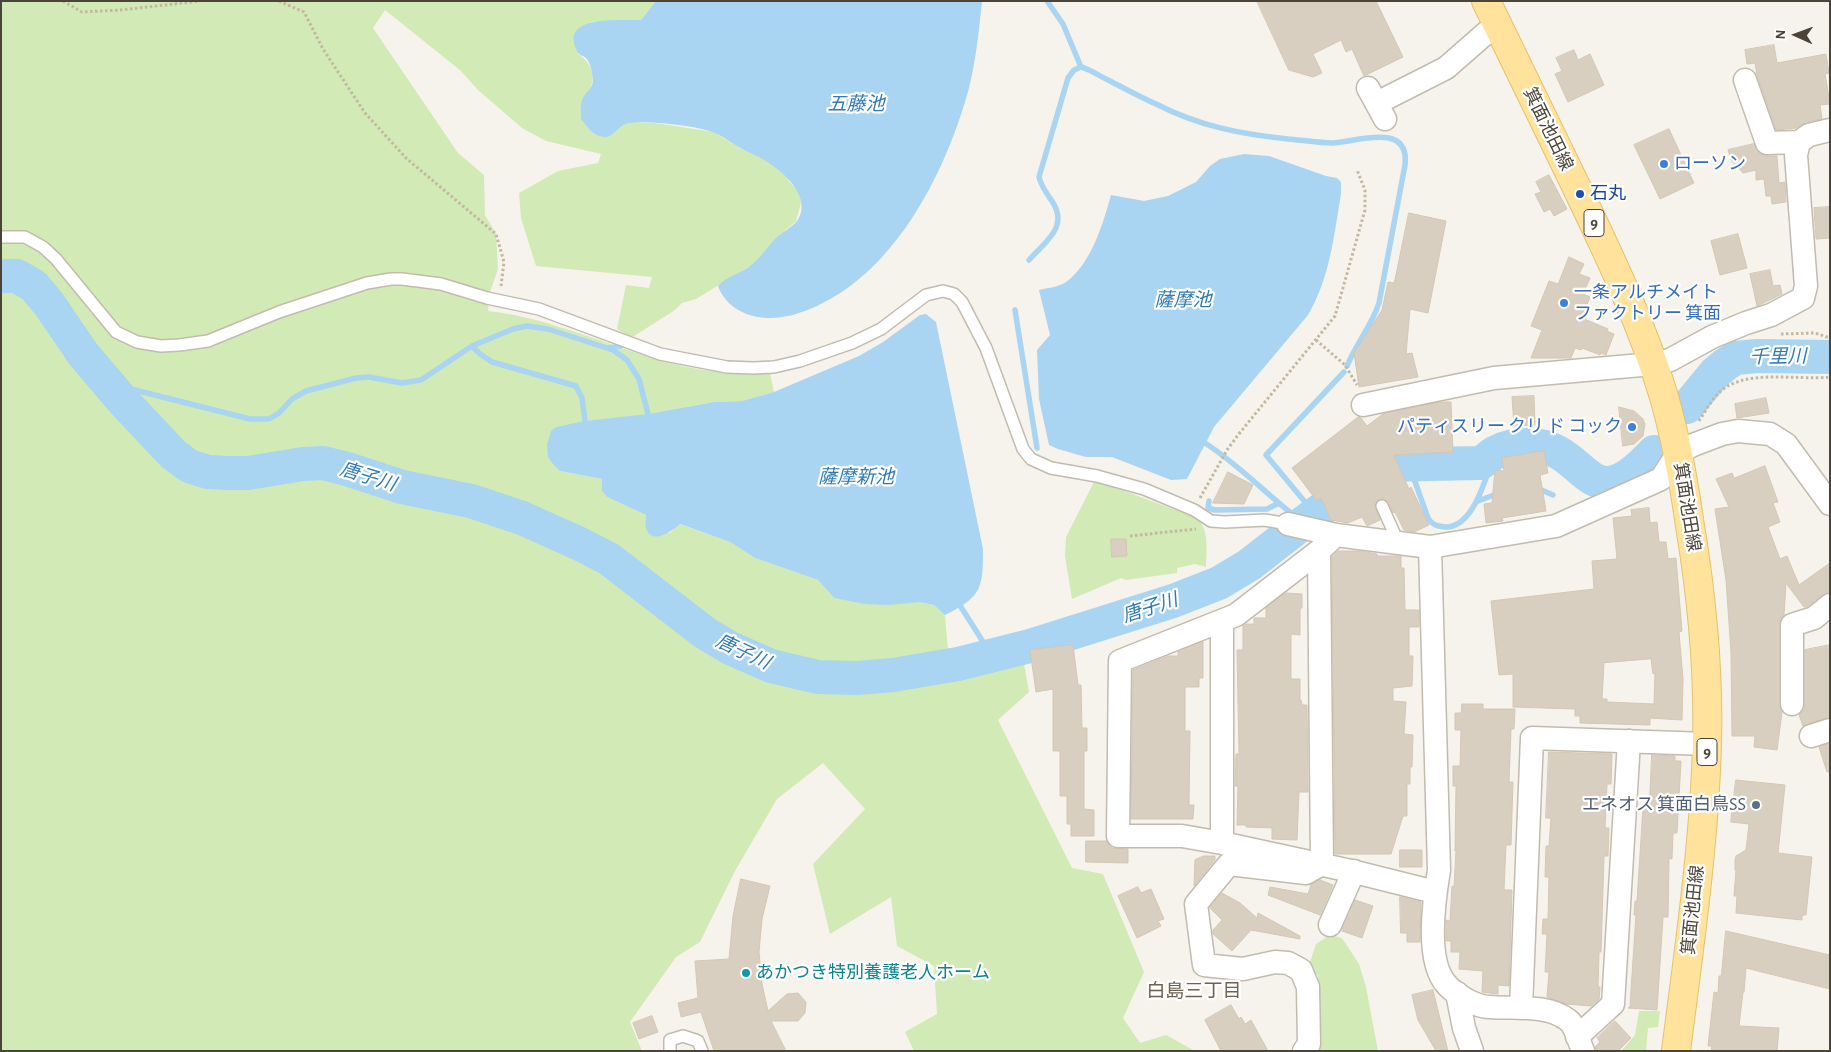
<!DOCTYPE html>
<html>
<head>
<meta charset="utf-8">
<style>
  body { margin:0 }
  #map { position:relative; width:1831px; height:1052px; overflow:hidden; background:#f6f3ec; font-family:"Alegreya Sans",sans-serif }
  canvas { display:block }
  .frame { position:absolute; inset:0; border:2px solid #4b4439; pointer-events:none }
  .north { position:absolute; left:1771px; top:10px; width:50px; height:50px; -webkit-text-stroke:4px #fff; paint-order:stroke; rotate:272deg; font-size:14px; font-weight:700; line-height:20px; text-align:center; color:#4b4439 }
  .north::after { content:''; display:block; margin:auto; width:18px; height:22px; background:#4b4439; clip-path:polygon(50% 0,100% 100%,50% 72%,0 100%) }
</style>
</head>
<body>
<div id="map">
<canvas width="1831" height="1052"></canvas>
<div class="frame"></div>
<div class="north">N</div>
</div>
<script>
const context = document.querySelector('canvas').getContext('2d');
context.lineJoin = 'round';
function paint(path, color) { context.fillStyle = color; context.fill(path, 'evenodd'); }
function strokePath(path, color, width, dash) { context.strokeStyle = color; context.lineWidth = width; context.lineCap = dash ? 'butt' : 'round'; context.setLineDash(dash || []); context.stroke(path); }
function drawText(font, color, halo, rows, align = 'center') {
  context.font = font + ' "Alegreya Sans","Noto Sans JP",sans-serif'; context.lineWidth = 4.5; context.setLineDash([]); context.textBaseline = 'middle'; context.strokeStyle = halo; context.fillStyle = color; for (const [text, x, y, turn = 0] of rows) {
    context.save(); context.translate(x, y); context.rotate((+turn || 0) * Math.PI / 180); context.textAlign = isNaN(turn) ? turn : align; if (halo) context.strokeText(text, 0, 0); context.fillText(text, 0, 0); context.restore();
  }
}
paint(new Path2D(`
  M1 1H656L641 20 591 22 578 54C590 61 597 76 590 89 588 93 584 95 583 99 580 105 581 113 581 119 592 134 594 136 612 135L621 125 629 122 655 123 714 132 741 149 759 156 777 167 795 188 799 193 801 203 796 221 778 237 755 263 696 299 682 303 675 310 631 338 617 329 626 285 649 288 652 277 536 266 521 218 519 193 558 171 598 163 601 154 546 141 522 128 478 90 461 71 385 10 373 28 458 153 484 175 485 215 496 234 498 269 490 292 488 311C562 319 626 356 698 369 722 373 746 374 770 373L774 392 742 401 714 402 648 414 560 471 602 479V491L607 497 646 515V528L670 533 679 524 730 542 755 558 818 580 834 598 846 600 919 602 934 605 945 615 948 651 1011 643 1024 664 1029 692 998 720 1072 868 1103 874 1144 972 1123 1018 1140 1043 1166 1035 1195 1051H914L905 1032 937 1014 934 966 897 946 891 897 830 934 813 864 865 809 823 763 777 799 735 871 700 942 676 957 630 1022 642 1051H1Z
  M1095 480 1197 518C1210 531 1206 550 1206 567L1195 564 1177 568V573L1126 580 1121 578 1072 599 1065 556 1066 537Z
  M1330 935 1342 938 1359 964 1366 987 1378 1051H1317L1320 1045 1318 976 1309 965 1316 944Z
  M1639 1011H1660L1658 1027 1648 1028 1646 1051H1621L1635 1035Z`), '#d2eab5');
paint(new Path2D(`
  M656 1H982C979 30 976 60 969 88 947 169 898 269 817 306 802 313 786 318 770 318 748 318 726 308 718 286 727 276 740 274 750 266 761 258 767 247 776 238 783 232 791 228 797 221 807 207 799 191 789 180 773 163 761 158 742 149 732 144 725 137 715 133 700 126 646 120 629 123 618 124 615 138 604 137 593 136 587 127 581 119 581 113 580 106 582 100 585 92 593 89 593 80 592 72 591 64 586 58 582 55 579 56 577 51 559 14 620 21 641 20Z
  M1244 154 1269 156 1326 176 1337 178 1341 182V194C1334 235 1330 278 1308 315L1214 427 1187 479 1171 480 1112 457H1086L1058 449 1049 445 1039 399 1037 350 1050 335 1039 290C1047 288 1059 287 1066 282 1091 264 1103 224 1111 195L1144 201 1168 196 1196 182 1210 166 1220 159Z
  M926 314 936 322 983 549C983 588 982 597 945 615L934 605 919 602 888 605 865 604 834 598 818 580 755 558 730 542 680 524C672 531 652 546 646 528 645 525 646 519 646 515L607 497 602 491V479L560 471 553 464 548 457 547 445 551 431 556 427 585 421 648 414 714 402 742 401 774 392 859 356 883 342 920 315Z`), '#a9d4f2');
strokePath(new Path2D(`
  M1047 1 1063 24 1081 67
  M1029 260C1046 241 1069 227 1052 201 1047 194 1041 186 1039 177L1068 78 1074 70 1081 67C1090 69 1099 76 1108 80 1124 88 1140 97 1156 104 1199 126 1240 134 1288 139 1303 140 1318 143 1333 143 1356 142 1410 121 1405 165L1379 303C1372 325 1356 344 1347 366
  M1015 310 1037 448
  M472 346 480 354 492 362 576 386 582 398 585 421
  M609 348 621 346
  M107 383 250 419H269L279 413 292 399 306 391 356 378 369 377 402 383 421 380 472 346 513 329 527 326 548 329 613 350 627 360 639 379 648 414
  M1205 443C1238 464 1265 493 1296 517
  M1409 465 1428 518C1432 525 1437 526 1445 527 1474 528 1487 475 1494 453
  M1537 488 1553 495
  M1209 501 1208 508 1215 510 1267 509 1279 503
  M1478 501 1499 493
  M1315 514 1266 455 1344 372
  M961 607 992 656`), '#a9d4f2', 5.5);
strokePath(new Path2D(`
  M1 276H17L34 286 49 304 83 354 123 401 173 454 189 466 208 472 227 473H248L303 464 323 463 347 469 402 487 471 501 522 518 580 544 609 559 705 633 730 648 771 666 818 677 857 678 893 675 958 664 1030 646 1173 601 1219 583 1249 565 1303 523 1382 465 1480 463C1487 460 1490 455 1496 452 1505 447 1519 445 1530 445 1590 446 1586 525 1654 452
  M1687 407 1715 373 1726 364 1736 358 1757 356 1830 357`), '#a9d4f2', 34);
const building = new Path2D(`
  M1257 1H1376L1403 57 1364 76 1352 49 1346 52 1341 40 1313 54 1322 73 1313 77 1289 70Z
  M1774 45 1777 63 1826 54 1829 73 1825 74 1830 104 1820 105 1822 119 1806 122 1796 128 1776 130 1757 75 1755 63 1747 64 1745 50Z
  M1574 50 1578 60 1590 54 1604 85 1568 102 1555 74 1562 71 1556 58Z
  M1669 129 1694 183 1660 199 1634 145Z
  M1754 144 1760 154 1767 156H1777L1779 183 1785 182 1786 202 1772 204 1771 196H1766L1764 179 1756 180V170L1743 173 1731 160 1728 150Z
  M1549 175 1567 209 1554 216 1550 209 1544 212 1535 194 1541 192 1536 182Z
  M1830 207V238L1816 239 1814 208Z
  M1409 213 1446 221 1428 313 1410 309 1406 354 1412 353 1418 377 1359 387 1354 353 1382 310 1388 282 1394 283Z
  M1738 234 1747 268 1720 275 1711 241Z
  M1569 257 1584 264 1579 274 1590 278 1583 294 1590 297 1582 318 1608 329 1607 331 1614 334 1606 355 1601 353 1600 355 1582 348 1581 350 1575 348 1571 358H1531L1542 330 1531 326 1549 281 1558 284Z
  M1770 270 1773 286 1780 285 1782 294 1757 306 1750 274Z
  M1534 396 1535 425 1514 426 1512 397Z
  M1766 398 1769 413 1737 418 1735 404Z
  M1440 402H1451L1453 452 1394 455 1409 489 1411 487 1429 525 1414 532 1404 530 1395 512 1393 513 1389 503 1383 499H1379L1375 505 1380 520 1367 526 1362 517 1348 523 1331 520 1321 498 1317 501 1292 468 1358 417 1361 418 1367 426 1383 414Z
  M1619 407 1634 411 1643 419 1645 424 1643 436 1634 444 1623 446Z
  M1544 451 1548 473 1540 475 1546 511 1502 518 1503 521 1486 523 1484 504 1492 503 1495 470 1504 471 1502 458Z
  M1765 466 1778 502 1773 503 1780 522 1768 527 1780 559 1787 556 1799 585 1830 563V592L1822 595 1808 606 1804 607 1786 583 1784 615 1781 618 1779 625V704L1782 712 1777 750 1754 747 1755 736H1732L1731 652 1726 580 1715 509 1729 507 1716 479 1732 473 1734 478Z
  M1228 472 1253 485 1244 504 1213 503Z
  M1649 508 1650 523 1657 522 1659 542H1666L1668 559 1676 558 1682 631 1679 632 1683 679 1682 720 1650 718V725L1580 723V716H1575V709L1513 707V674L1499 675 1491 601 1594 589 1592 561 1617 559 1613 518 1632 516 1631 510ZM1651 659 1653 674 1655 673 1654 704 1607 702V699H1602L1604 663Z
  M1111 539H1126L1127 556 1112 557Z
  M1338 551H1360L1377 554V556H1401V568H1404L1405 610H1419V627H1409V656H1413L1412 686 1393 688V701L1406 702 1404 734 1413 735 1412 767H1410V784H1407V816H1403L1391 854H1335L1332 557Z
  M1286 593 1302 594V608H1300V635L1291 634V679H1300V700H1301L1302 705H1307L1308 792H1299L1297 840 1272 839V828L1246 827V825H1237L1238 786H1235L1236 754H1239L1237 650H1243V626L1246 624H1254V618H1266V608Z
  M1203 642V678H1199V687H1185V731H1190L1189 805H1194L1193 819H1131L1133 670 1168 656H1178V652Z
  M1073 645 1078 685H1081L1082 728H1087V751H1084V809L1094 810V836H1071V824H1067V796H1060V751H1053V689L1036 692 1030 650Z
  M1830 645V717L1803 726 1799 715 1804 710 1805 704V650Z
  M1462 704H1483V709H1515L1514 729H1511L1509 782H1513L1511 845H1506L1504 890H1512L1509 986 1498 985V994L1482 992 1483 971 1459 969 1460 952H1451V941H1446V920L1450 921 1452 886 1454 887 1456 851H1455L1456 786H1453V766H1460L1461 730H1455V713H1461Z
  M1830 744V772H1827L1819 747Z
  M1549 752 1612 754 1611 784H1607L1605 828H1609L1608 856H1604L1601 952H1599L1598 987H1600L1599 999 1591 1006 1566 1004 1547 997 1549 972H1545L1547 934H1542L1543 919H1548L1549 877H1545L1546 846H1549L1551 818H1546Z
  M1652 755 1675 756V761H1681L1677 833H1673L1672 859 1669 858 1668 917H1663L1657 1010 1628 1008 1630 1007 1631 990 1636 915H1634L1635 901H1637L1643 808H1649Z
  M1736 780 1785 785 1778 853 1812 857 1806 915H1802V920L1736 913 1737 896H1734L1736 870H1735V861L1736 856 1746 850 1749 824 1731 822Z
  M1086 841H1106L1112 848 1128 849V863L1086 862Z
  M1400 850H1422V867H1400Z
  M1204 856H1215V860L1194 886 1195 860Z
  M741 879 770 886 762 919 759 952 762 984 768 1011 787 994 798 993 806 1002 805 1013 798 1021H771L786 1051H714L701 1012 681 1017 678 1003 698 998 695 961 729 959 733 916Z
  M1320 880 1333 885 1320 915 1268 895 1270 887 1308 894 1311 885Z
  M1138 887 1141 893 1151 889 1164 919 1158 921 1161 926 1137 938 1118 896Z
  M1222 893 1240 903 1257 918 1258 913 1300 936V939L1251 930 1232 951 1213 934V930L1222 920 1210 908Z
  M1400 897 1421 902 1420 942H1407V933H1401Z
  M1355 900 1373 906 1362 938 1342 931Z
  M1726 931 1830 955V989L1746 968 1744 992H1743L1739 1026 1779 1028 1777 1051H1711L1712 1046H1708L1714 992 1718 993 1719 976H1721Z
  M1433 990 1444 1035 1448 1051H1436L1418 1020 1412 995Z
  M1231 1005 1239 1019 1241 1017 1245 1024 1251 1020 1268 1051H1221L1205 1020Z
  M652 1016 658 1032 639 1039 633 1023Z
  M1615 1021 1631 1038 1618 1051H1596L1595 1047 1600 1042 1597 1038Z`);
paint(building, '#d8cfc1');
strokePath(building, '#d3c7b4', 1);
const lane = new Path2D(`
  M1 237H25L43 247 56 259 116 332 137 342 161 346 179 345 208 341 279 312 367 283 391 279H402L441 284 487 298 539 309 660 354 727 367 753 368 774 367 800 361 852 343 881 329 926 295 943 291 954 294 962 302 986 348 1023 449 1031 459 1051 468 1097 476 1144 489 1194 510 1211 521 1225 522 1265 520 1288 524
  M1382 506 1399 544
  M670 1051V1040L683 1036 698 1041 702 1051`);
const street = new Path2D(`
  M1745 80 1767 143 1799 142 1809 135 1830 130
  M1368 88 1385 119
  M1377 103 1446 68 1486 33 1498 25
  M1363 405 1494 378 1653 364 1670 360 1712 337 1746 323 1771 315 1803 298 1806 286 1796 155 1799 142
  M1288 524 1336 535
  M1430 547 1439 870C1434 900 1425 962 1447 985 1450 989 1455 992 1459 995 1467 1001 1480 1007 1490 1007 1516 1009 1547 1004 1568 1020 1576 1026 1579 1042 1583 1051
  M1222 622V843
  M1792 704V625L1814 618 1830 605
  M1811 736 1830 730
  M1435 892 1351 871 1222 843 1182 836H1118L1120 661 1236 615 1319 551 1336 535 1430 547 1556 526 1661 479 1678 453 1693 445 1722 434 1738 431 1770 434 1786 444 1830 504
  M1330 925 1354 871
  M1457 993 1464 1028 1472 1051
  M1521 1008 1532 738 1707 744
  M1577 1037 1613 1004 1629 741
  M1304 1051 1309 1044 1308 987 1301 970 1288 963 1275 962 1243 969 1204 965 1196 904 1229 864 1306 873 1322 864 1319 551`);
const primary = new Path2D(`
  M1486 1C1516 62 1545 123 1575 184 1608 253 1642 323 1664 397 1676 439 1684 483 1690 526 1702 598 1709 671 1707 745 1704 847 1689 949 1676 1051`);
strokePath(lane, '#c2bbae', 14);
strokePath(street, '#c2bbae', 25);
strokePath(primary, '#e6c16a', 30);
strokePath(new Path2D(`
  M63 1 82 12 121 10 200 1
  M279 1 304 12 323 49 365 113 406 158 496 234 504 262 501 286
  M1781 334 1815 333 1830 338
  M1316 340 1345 365 1357 385
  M1699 421C1705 412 1710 402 1717 395 1741 367 1797 381 1830 377
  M1200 498 1227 450 1238 435 1335 316 1365 210V190L1357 170
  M1130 536 1196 529`), '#c4b79f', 3, [2.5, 2.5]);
strokePath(lane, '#fff', 11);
strokePath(street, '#fff', 22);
strokePath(primary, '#ffe39c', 28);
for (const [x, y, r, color] of [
  [1664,164,5,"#3f7fe0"],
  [1580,194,5,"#1a4fb4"],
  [1564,303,5,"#3f7fe0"],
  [1632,427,5,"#3f7fe0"],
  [1756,805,5,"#5c6f8a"],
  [746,973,5,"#0f9aa8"]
]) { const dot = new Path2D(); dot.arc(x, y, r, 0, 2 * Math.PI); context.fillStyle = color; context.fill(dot); strokePath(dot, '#fff', 2); }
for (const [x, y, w] of [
  [1594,223,20],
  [1707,752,20]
]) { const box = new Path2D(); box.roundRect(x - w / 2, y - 13.5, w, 27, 4); context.fillStyle = '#fff'; context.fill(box); strokePath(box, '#4b4439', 1); }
drawText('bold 16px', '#4b4439', null, [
  ["9",1594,223],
  ["9",1707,752]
]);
drawText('18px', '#4b4439', '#fff', [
  ["箕面池田線",1548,129,64],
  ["箕面池田線",1687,507,81],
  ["箕面池田線",1693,910,-84]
]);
drawText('18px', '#366cbe', '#fff', [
  ["ローソン",1674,164],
  ["一条アルチメイト",1574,293],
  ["ファクトリー 箕面",1574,314],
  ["パティスリー クリ ド コック",1622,427,"right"]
], 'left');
drawText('18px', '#164399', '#fff', [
  ["石丸",1590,194]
], 'left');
drawText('18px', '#4e5e75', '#fff', [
  ["エネオス 箕面白鳥SS",1746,805]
], 'right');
drawText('18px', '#0d838f', '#fff', [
  ["あかつき特別養護老人ホーム",756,973]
], 'left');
drawText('italic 19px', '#2e7ab2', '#fff', [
  ["五藤池",856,104],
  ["薩摩池",1183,300],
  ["千里川",1778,357,-1],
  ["唐子川",368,477,17],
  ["薩摩新池",856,477],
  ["唐子川",1150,608,-18],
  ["唐子川",743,652,25]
]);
drawText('19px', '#6e6250', '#fff', [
  ["白島三丁目",1194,991]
]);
</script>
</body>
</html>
